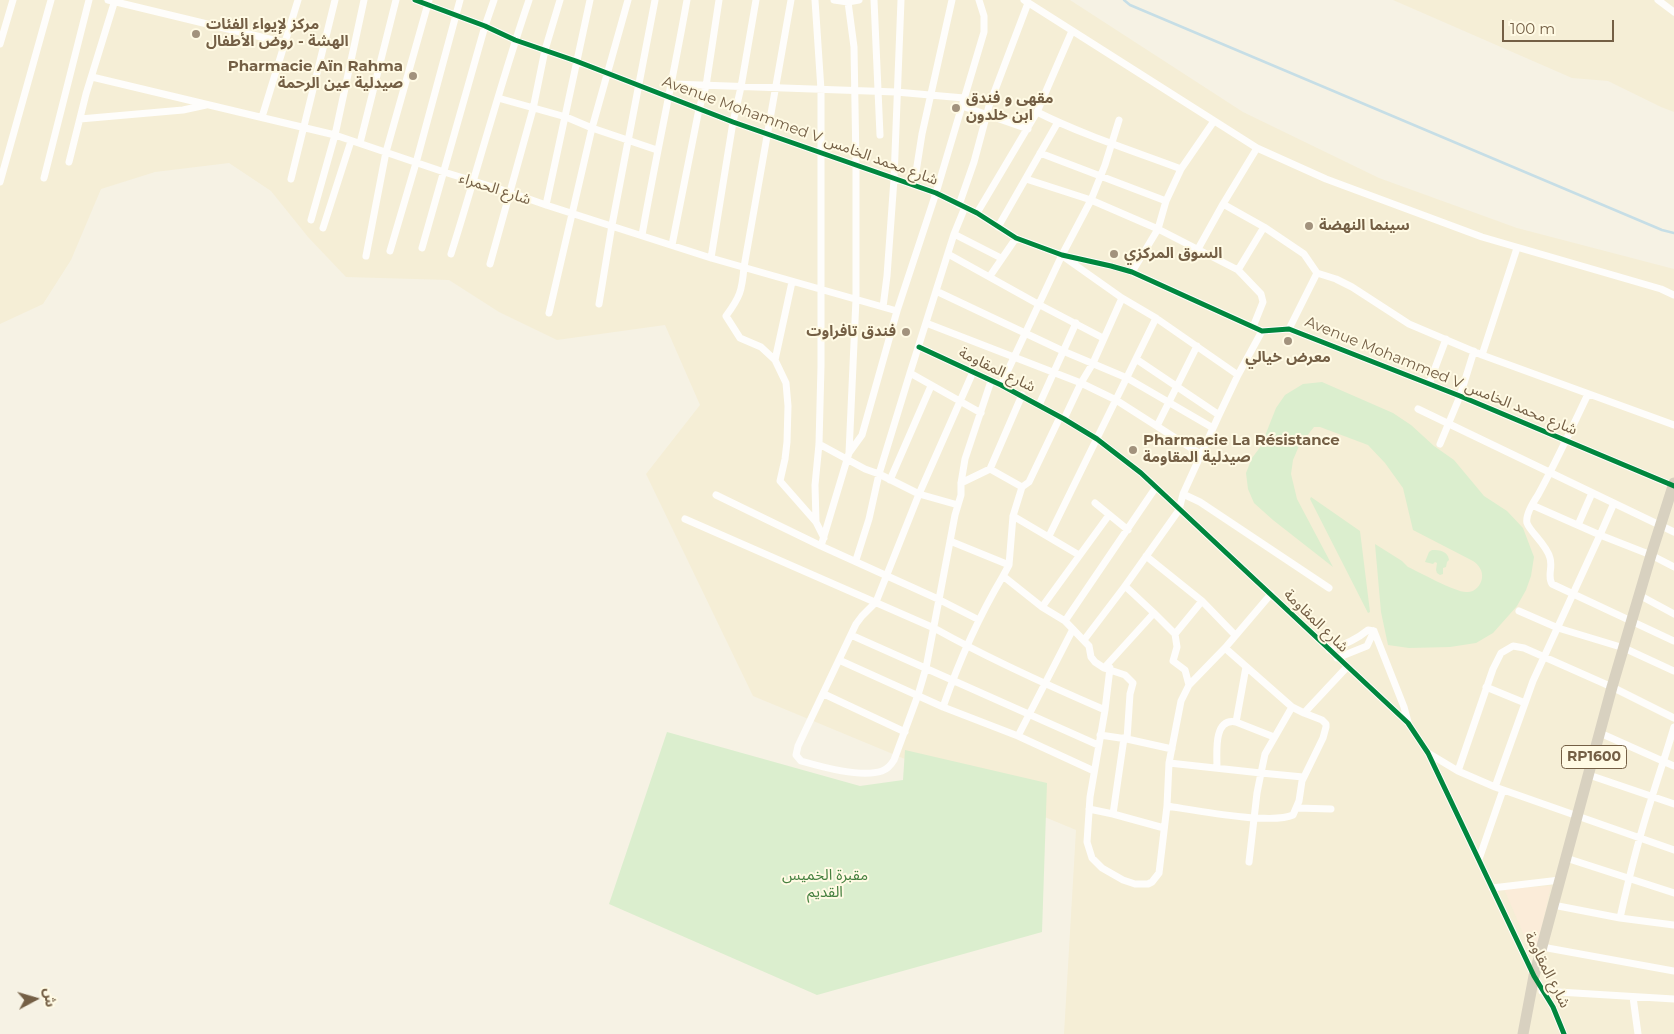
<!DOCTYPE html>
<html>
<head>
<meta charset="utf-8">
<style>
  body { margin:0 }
  #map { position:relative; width:1674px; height:1034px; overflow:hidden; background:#f6f2e4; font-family:Montserrat,"Noto Sans Arabic",sans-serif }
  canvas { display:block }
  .north { position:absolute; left:10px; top:974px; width:50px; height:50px; -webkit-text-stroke:4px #fffae4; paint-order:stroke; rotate:84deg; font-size:14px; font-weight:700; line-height:20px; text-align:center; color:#745f45 }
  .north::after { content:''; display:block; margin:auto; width:18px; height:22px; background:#745f45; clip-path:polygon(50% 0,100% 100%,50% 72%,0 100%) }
  .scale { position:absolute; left:1502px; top:20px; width:112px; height:22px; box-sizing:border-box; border:2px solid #745f45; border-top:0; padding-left:6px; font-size:15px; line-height:18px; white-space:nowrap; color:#745f45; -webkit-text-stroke:4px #fffae4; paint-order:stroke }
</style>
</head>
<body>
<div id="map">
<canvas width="1674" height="1034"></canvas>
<div class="north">ش</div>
<div class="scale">100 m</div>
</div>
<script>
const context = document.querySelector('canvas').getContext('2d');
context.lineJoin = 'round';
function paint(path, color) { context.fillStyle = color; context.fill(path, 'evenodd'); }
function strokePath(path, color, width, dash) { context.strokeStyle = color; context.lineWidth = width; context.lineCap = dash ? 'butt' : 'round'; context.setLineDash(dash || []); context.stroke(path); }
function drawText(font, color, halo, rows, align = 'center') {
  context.font = font + ' Montserrat,"Noto Sans Arabic",sans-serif'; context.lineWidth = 4; context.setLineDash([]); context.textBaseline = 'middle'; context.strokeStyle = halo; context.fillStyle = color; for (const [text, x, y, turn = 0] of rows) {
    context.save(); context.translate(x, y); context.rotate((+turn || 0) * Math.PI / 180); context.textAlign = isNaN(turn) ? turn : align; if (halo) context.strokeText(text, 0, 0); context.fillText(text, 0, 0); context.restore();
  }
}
paint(new Path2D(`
  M0 0H1070L1243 112 1379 178 1517 228 1674 269V1034H1064L1076 830 753 696 646 474 700 405 665 325 557 340 499 312 449 280 346 277 308 237 271 191 229 163 155 172 101 189 71 260 43 304 0 324Z
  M1393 0H1674V112L1661 107 1608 81 1572 78Z`), '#f5eed6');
paint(new Path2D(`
  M1551 886 1537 948 1530 949 1504 889Z`), '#fbecd9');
paint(new Path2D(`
  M1322 382 1393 413 1411 425 1434 446 1454 460 1484 496 1507 511 1523 528 1534 557 1531 576 1526 590 1517 606 1493 633 1476 643 1450 647 1409 648 1388 645 1381 612 1375 544 1402 561 1408 567C1419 572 1455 592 1466 592 1474 593 1481 586 1482 578 1483 571 1479 565 1473 561L1413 530 1403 488 1385 463 1368 445 1320 427H1314L1299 446 1293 460 1291 474 1297 499 1333 567 1273 520 1254 503 1248 489 1246 473 1252 458 1261 446 1276 408 1285 395 1303 384Z
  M1311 497 1360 531 1370 612 1368 613 1310 499Z
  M1432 550C1440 550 1448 551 1449 560L1447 562 1446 567 1443 568V574L1440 575 1437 573 1436 570 1437 563 1435 562 1433 564 1425 562 1429 552Z
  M667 732 860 786 903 780 905 750 1047 783 1042 932 817 995 609 904Z`), '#dbeece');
strokePath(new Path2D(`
  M1124 0 1130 5 1662 230 1674 233`), '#c6dee6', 2.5);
strokePath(new Path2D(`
  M108 0 286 43
  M415 0 485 26 515 40 576 61 733 122 936 193 977 213 1016 238 1062 255 1111 266 1132 272 1262 331 1289 329 1460 396 1674 486
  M791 0 744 267C742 291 740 297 726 316L740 338 761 347 775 360 786 383 788 406 787 442 785 459 780 481 816 522
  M815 0 821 90V366L819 444 815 485 816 522 824 538
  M834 0 848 2 859 0
  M874 0 880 135
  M1024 0 1257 148 1326 179 1482 237 1661 289 1674 295
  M1658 0 1674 12
  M848 2 854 47 856 164V299L849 453
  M0 44 13 0
  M92 77 335 135 444 172 509 192 546 205 711 258 897 311
  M672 84 896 92 964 98
  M498 98 566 117 592 128 657 150
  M962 106 1028 129
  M1037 112C1083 135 1133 151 1181 169
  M262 117 298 0
  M80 119 183 110 206 105
  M360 143 396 0
  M1040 153 1166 201
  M69 162 86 94 115 0
  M44 178 89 0
  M291 179 335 0
  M1026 179 1091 200 1158 229 1238 270 1261 294 1263 302 1253 327
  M0 182 51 0
  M914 185 922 134 952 0
  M1223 204 1264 227
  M546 205 590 0
  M959 205 974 162 989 106 1028 3
  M977 213 1037 112 1072 31
  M311 220 335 135 364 0
  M998 227 1058 122
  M323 228 351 141
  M954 234 1001 258
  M642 235C656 156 673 79 687 0
  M672 245 699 109 706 86 719 0
  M422 248 485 26 494 0
  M1198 249 1223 204 1257 148
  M390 251 416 163 460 0
  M451 254C478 169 500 84 529 0
  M948 254 1038 304 1103 338
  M366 256 386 152 429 0
  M1064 257 1122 298 1156 318 1238 375
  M711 258 733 122 741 87 756 0
  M490 264 533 109 545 50 560 0
  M1238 270 1264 227 1304 254 1317 273 1336 279 1352 287 1409 324 1482 355 1674 425
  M1132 272 1158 229 1166 201 1181 169 1214 121
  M990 276 1016 238
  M936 291 1063 351 1127 378 1213 428
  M599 304 612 225 655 0
  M883 307 887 276 894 179 901 0
  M549 313 592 128 628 0
  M926 323 1081 383 1116 400 1202 455
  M1289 329 1317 273
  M919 347 1001 385 1064 419 1097 439 1141 473 1408 723 1428 753 1534 976 1553 1007 1564 1034
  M1482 355 1517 248
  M1136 359 1219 415
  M775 360 792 282
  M973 372 919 494 876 602 862 616 856 624 798 746 796 755 801 761C822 767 861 778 882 771 888 769 891 765 894 760L918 695 926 668 955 515 961 495V483L965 459 991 381
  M910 373 981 413
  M1429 384 1446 339
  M1001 385 1062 255 1091 200 1105 165 1119 120
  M1588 394C1572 428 1556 462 1538 495 1534 501 1525 515 1527 523 1530 532 1547 545 1550 558 1553 568 1547 576 1552 584L1674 641
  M1039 405 1076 323
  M1418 409 1674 532
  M1060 417 1029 482 1022 487 1013 516 1009 565 1003 576 1042 607 1065 621 1089 646 1091 657 1095 662 1104 668 1125 675 1133 683 1130 694 1127 739
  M1064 419 1081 383 1093 363 1122 298
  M1157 426 1197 346
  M819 444 865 469 879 474 919 494 958 505
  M1440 444 1460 396 1474 351
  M990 469 1022 395
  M890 480 931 386
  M961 483 990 469 1022 487
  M1183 494 1200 502 1329 588
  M716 495 821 546 938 599 979 620
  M1095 503 1128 530
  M1532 505 1600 535 1651 555 1674 567
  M1013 516 1079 555
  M685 519 934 628C989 659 1047 685 1105 710
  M1578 525 1592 493
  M1049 536 1156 318
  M950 541 1009 565
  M821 546 849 453 862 435 897 311 936 193 984 32V16L979 0
  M1146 556 1202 601 1235 635
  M856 560 869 519 879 474 910 373 954 234 965 207
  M1639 595 1674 614
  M1042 607 1109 515
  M1519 611 1558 628 1624 648 1674 671
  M1154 613 1175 634 1202 601
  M1065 621 1156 487
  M1374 631 1404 707 1408 722
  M1175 634 1177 647 1173 661 1185 670 1189 685
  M851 635 1098 745
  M1084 640 1125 586 1179 510 1183 494 1219 415 1238 375 1262 331
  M1225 648 1292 707 1304 713 1347 667
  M1329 650C1344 645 1356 640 1368 630L1374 631
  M1337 658 1367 646 1374 631
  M839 660 943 707 1018 736 1094 771
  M1104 668 1154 613 1125 586
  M1110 668 1105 710 1090 797 1087 842 1092 858 1102 868 1123 880 1135 884H1148L1152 882 1159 873 1167 806 1169 763 1181 701 1189 685 1225 648 1271 594
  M1486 687 1525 703
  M824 694 905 732
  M943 707C959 661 978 618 1003 576
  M1292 707 1265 754 1261 773 1303 777
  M1236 722 1246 667
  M1600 733 1674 766
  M1100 735 1127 739 1172 749
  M1018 736 1073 629
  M1428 753 1458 771 1495 787 1674 850
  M1169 763 1261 773 1257 793 1249 862
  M1217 768C1217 754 1213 717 1236 722L1274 737
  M1458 771 1493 669 1501 653 1513 646 1524 648 1612 687 1674 718
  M1589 775 1674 804
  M1495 787 1533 681 1600 535 1614 503
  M1167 806C1194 810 1272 825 1293 815L1299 801 1302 781 1323 738 1326 727V724L1322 720 1304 713
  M1297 808 1331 809
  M1089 809 1113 814 1124 738
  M1113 814 1164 828
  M1566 858 1674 893
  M1479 859 1503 790
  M1492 888 1560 880
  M1553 905 1620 918 1674 925
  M1620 918C1629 877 1639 837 1652 797 1659 774 1667 751 1674 727
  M1542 947 1674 971
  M1542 991 1674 999
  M1633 997 1638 1034`), '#fefdfb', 7);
strokePath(new Path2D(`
  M1523 1034 1534 976 1612 687 1651 555 1674 483`), '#d8d1c0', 11);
strokePath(new Path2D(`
  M415 0 485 26 515 40 576 61 733 122 936 193 977 213 1016 238 1062 255 1111 266 1132 272 1262 331 1289 329 1460 396 1674 486
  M919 347 1001 385 1064 419 1097 439 1141 473 1408 723 1428 753 1534 976 1553 1007 1564 1034`), '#00873e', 5);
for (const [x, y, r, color] of [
  [196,34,5,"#a2927d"],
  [413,76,5,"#a2927d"],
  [956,108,5,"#a2927d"],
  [1309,226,5,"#a2927d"],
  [1114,254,5,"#a2927d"],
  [906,332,5,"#a2927d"],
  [1288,341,5,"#a2927d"],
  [1133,450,5,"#a2927d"]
]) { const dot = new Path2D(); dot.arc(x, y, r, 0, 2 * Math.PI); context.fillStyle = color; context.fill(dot); strokePath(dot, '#fffae4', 2); }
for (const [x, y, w] of [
  [1594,757,65]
]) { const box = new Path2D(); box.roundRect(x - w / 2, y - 11.5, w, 23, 4); context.fillStyle = '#fffae4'; context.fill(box); strokePath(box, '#745f45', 1); }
drawText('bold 14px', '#745f45', null, [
  ["RP1600",1594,757]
]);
drawText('bold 15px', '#745f45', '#fffae4', [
  ["مركز لإيواء الفئات",206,25],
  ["الهشة - روض الأطفال",206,42],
  ["Pharmacie Aïn Rahma",403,67,"right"],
  ["صيدلية عين الرحمة",403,84,"right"],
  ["مقهى و فندق",966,99],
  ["ابن خلدون",966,116],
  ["سينما النهضة",1319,226],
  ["السوق المركزي",1124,254],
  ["فندق تافراوت",896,332,"right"],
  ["معرض خيالي",1288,358,"center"],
  ["Pharmacie La Résistance",1143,441],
  ["صيدلية المقاومة",1143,458]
], 'left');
drawText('15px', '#745f45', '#fffae4', [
  ["Avenue Mohammed V شارع محمد الخامس",800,131,20],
  ["شارع الحمراء",495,189,18],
  ["شارع المقاومة",997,370,26],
  ["Avenue Mohammed V شارع محمد الخامس",1441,376,22],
  ["شارع المقاومة",1316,621,44],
  ["شارع المقاومة",1547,970,63]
]);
drawText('15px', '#45803f', '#fffae4', [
  ["مقبرة الخميس",825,876],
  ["القديم",825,893]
]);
</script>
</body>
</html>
